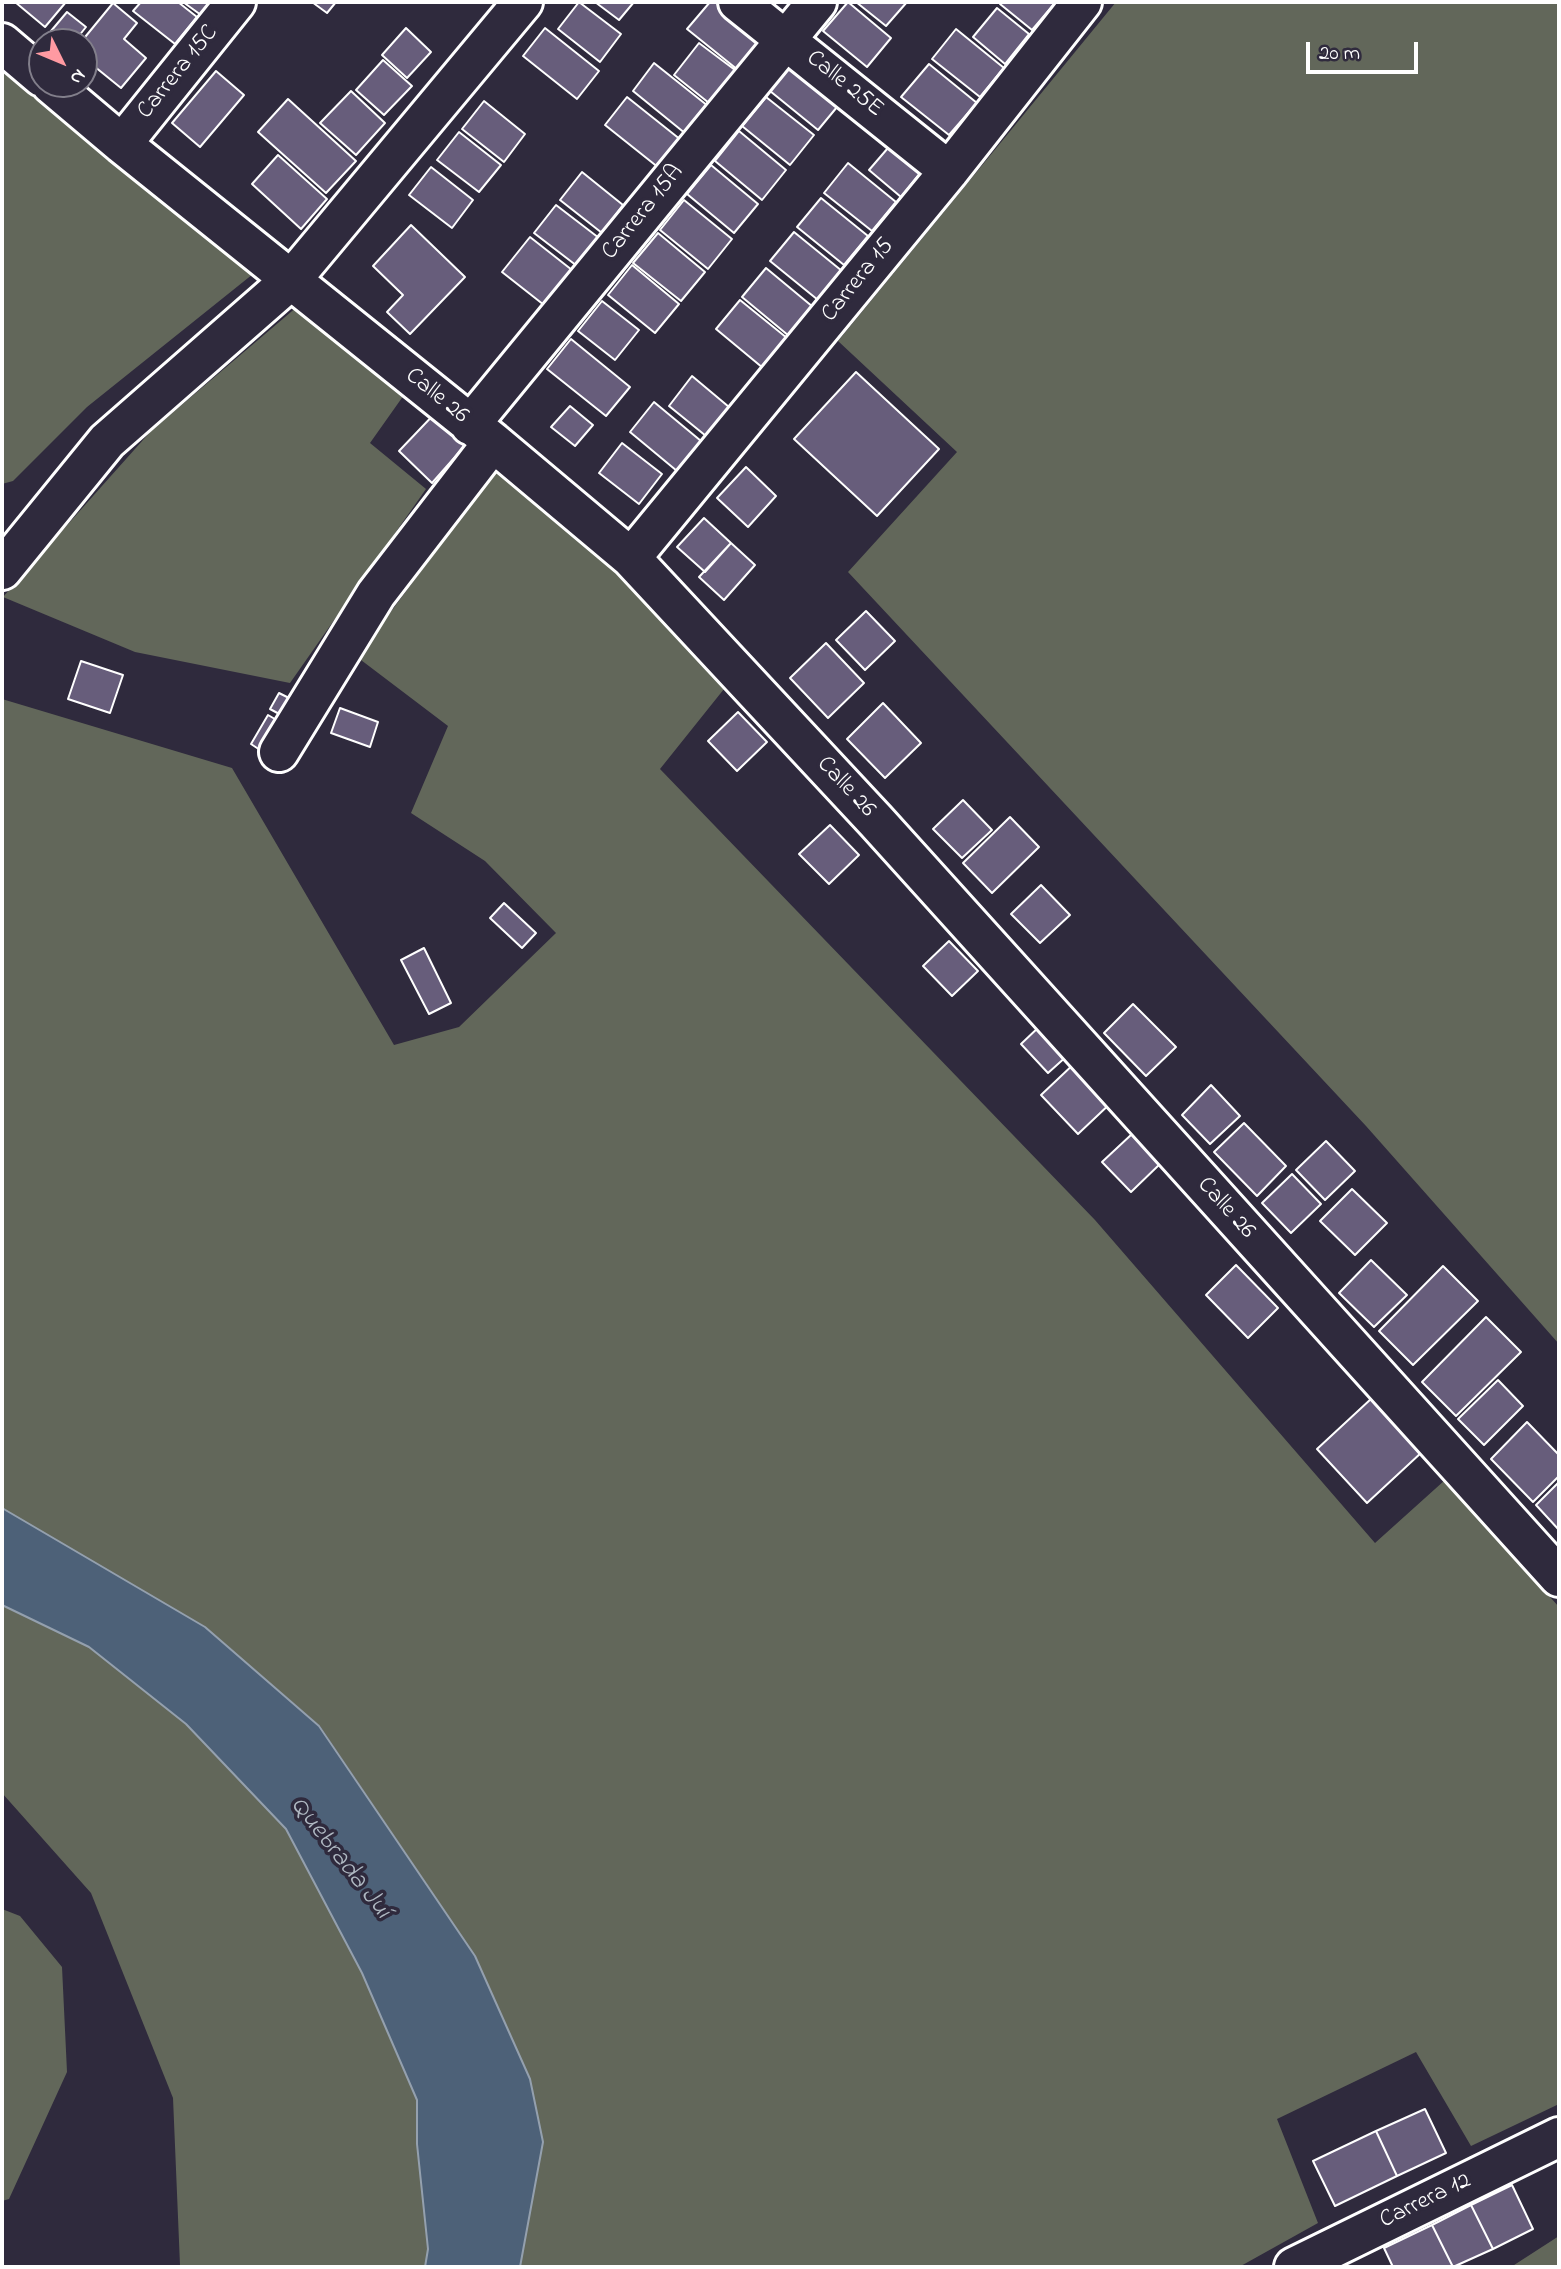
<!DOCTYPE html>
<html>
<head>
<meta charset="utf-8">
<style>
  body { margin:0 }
  #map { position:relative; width:1561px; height:2269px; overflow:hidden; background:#2f2a3d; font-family:"Indie Flower",sans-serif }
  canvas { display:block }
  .frame { position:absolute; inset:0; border:4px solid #fff; pointer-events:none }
  .north { position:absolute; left:28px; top:28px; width:70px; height:70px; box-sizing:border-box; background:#2f2a3d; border:2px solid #827f8b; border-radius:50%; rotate:133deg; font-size:19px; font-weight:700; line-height:28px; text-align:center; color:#fff }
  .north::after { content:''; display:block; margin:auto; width:24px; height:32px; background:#ff9aa2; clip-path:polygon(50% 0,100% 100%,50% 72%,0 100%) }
  .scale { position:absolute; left:1306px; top:42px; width:112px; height:32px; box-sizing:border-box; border:4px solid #fff; border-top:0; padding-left:9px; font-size:21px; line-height:24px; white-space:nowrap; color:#fff; -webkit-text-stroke:5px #2f2a3d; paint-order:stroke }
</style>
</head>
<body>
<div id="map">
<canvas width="1561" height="2269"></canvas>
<div class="frame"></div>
<div class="north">N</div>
<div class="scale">20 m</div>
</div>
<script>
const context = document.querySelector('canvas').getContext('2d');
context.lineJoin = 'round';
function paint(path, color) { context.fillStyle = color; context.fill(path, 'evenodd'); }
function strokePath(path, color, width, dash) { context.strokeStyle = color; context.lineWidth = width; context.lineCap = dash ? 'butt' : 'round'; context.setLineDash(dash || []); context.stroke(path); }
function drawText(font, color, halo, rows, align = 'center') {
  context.font = font + ' "Indie Flower",sans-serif'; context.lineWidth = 7; context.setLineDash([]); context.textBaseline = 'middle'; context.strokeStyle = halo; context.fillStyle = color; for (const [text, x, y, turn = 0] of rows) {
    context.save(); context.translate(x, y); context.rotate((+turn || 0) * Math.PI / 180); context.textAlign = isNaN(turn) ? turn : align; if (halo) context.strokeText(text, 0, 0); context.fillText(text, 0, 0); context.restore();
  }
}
paint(new Path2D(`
  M1116 2H1559V1344L1366 1126 848 572 957 452 838 341Z
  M2 48 258 270 87 407 13 481 2 484Z
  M298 306 416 378 370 443 426 489 290 683 135 652 3 597 151 431Z
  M507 456 728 684 660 769 1095 1220 1375 1543 1445 1480 1559 1607V2104L1471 2146 1416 2052 1277 2119 1318 2223 1239 2267H520L543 2142 475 1956 320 1726 205 1627 2 1508V699L232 768 394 1045 459 1027 556 933 485 861 411 813 448 726 357 657Z
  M2 1605 89 1647 186 1724 286 1829 362 1973 417 2100V2144L428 2249 425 2267H84L180 2265 173 2098 91 1893 2 1793Z
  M2 1909 20 1916 62 1967 67 2072 9 2199 2 2201Z
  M1559 2236V2267H1511Z`), '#62675a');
const water = new Path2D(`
  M2 1508 205 1627 319 1726 475 1956 530 2079 543 2142 520 2267H425L428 2249 417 2144V2100L362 1973 286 1829 186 1724 89 1647 2 1605Z`);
paint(water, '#4d6178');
strokePath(water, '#94a0ae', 2);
const building = new Path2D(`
  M15 2H66L45 27Z
  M141 2H178L197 17 175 44 133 11Z
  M183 2H211L201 15Z
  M312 2H336L327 13Z
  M579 2 621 34 600 62 558 29Z
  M595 2H634L619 20Z
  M710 2H723L766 37 738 70 687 29Z
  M848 2 891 38 867 67 823 31Z
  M856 2H907L886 26Z
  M1002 2H1056L1032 30 1000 4Z
  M113 3 137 23 124 39 146 58 121 88 84 58V42H81Z
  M997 8 1029 34 1005 64 973 37Z
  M67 12 86 27 74 42H65L51 31Z
  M406 28 431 52 407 78 382 55Z
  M545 28 599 71 577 99 523 56Z
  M956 29 1004 68 980 97 932 59Z
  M699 43 735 70 709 103 674 75Z
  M383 60 412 86 384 115 356 90Z
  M794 62 842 101 818 130 770 91Z
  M654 63 708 106 686 134 633 91Z
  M929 64 977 103 949 135 901 97Z
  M216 71 244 95 200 147 172 123Z
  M351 91 385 123 356 155 320 123Z
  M627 97 681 140 659 168 605 125Z
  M766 97 814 135 790 165 742 126Z
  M288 99 356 161 326 193 258 132Z
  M484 101 525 134 504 162 462 129Z
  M739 131 786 170 762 200 715 161Z
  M459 132 501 165 479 192 437 160Z
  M894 141 925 167 901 197 869 170Z
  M278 155 327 199 301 229 252 184Z
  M848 163 896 202 872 231 824 193Z
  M711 165 758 204 734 233 687 194Z
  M431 167 473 200 452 228 409 195Z
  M582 172 623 205 602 233 560 200Z
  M821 198 868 236 844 265 797 227Z
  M684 200 732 239 708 269 660 230Z
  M556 205 599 238 577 266 534 233Z
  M411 225 465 277 410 334 387 312 403 295 373 266Z
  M794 232 842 271 818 300 770 261Z
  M658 233 705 272 681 301 633 263Z
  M530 237 572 270 544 305 502 272Z
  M632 265 679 304 655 333 608 295Z
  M766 268 813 307 789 336 742 297Z
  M740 300 787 338 763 368 716 329Z
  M602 301 639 330 615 360 578 331Z
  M571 339 630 387 606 416 547 369Z
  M856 372 939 449 877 516 794 439Z
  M692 376 729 407 706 436 669 406Z
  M654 402 701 441 677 471 630 432Z
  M570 406 593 425 575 446 551 427Z
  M440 408 471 439 432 483 399 451Z
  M622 443 662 474 639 504 599 473Z
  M746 467 776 496 748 527 717 498Z
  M704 518 731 543 705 572 677 547Z
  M731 543 755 565 724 600 699 577Z
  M866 611 895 641 865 670 836 640Z
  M826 643 864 683 828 718 790 678Z
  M81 661 123 675 110 713 68 699Z
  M279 693 291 699 283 716 270 709Z
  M883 703 921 743 885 778 847 739Z
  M340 708 378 722 370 747 331 733Z
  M738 712 767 742 737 771 708 741Z
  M268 715 280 722 263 752 251 744Z
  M963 800 992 830 962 858 933 829Z
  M1010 817 1039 847 992 893 963 863Z
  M830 825 859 855 829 884 799 854Z
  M1041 885 1070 915 1040 943 1011 914Z
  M504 903 536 933 522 948 490 918Z
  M949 941 978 971 952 996 923 966Z
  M424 948 451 1003 429 1014 401 960Z
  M1133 1004 1176 1047 1146 1076 1104 1033Z
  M1041 1025 1068 1055 1048 1073 1021 1044Z
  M1078 1060 1114 1100 1078 1134 1041 1095Z
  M1211 1085 1240 1116 1210 1144 1182 1115Z
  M1244 1123 1286 1166 1257 1196 1214 1152Z
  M1132 1134 1161 1163 1131 1192 1102 1162Z
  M1326 1141 1355 1171 1325 1200 1296 1170Z
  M1292 1174 1321 1204 1291 1233 1262 1203Z
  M1352 1189 1387 1223 1355 1255 1320 1221Z
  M1371 1260 1407 1295 1374 1327 1339 1293Z
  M1236 1265 1278 1308 1248 1338 1206 1295Z
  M1443 1266 1478 1301 1413 1365 1379 1331Z
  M1486 1317 1521 1352 1456 1416 1422 1382Z
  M1498 1380 1523 1406 1484 1445 1458 1419Z
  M1372 1398 1422 1452 1367 1503 1317 1449Z
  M1527 1422 1559 1455V1476L1533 1502 1491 1459Z
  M1559 1482V1530L1536 1505Z
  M1425 2109 1446 2153 1397 2176 1376 2131Z
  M1376 2131 1397 2176 1335 2206 1313 2161Z
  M1512 2185 1533 2229 1493 2249 1471 2205Z
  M1471 2205 1493 2249 1453 2267 1432 2225Z
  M1432 2225 1453 2267H1393L1384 2248Z`);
paint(building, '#675d7b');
strokePath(building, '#fff', 2);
const street = new Path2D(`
  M738 2 949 171
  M2 43 42 77
  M51 84 122 144 493 442 631 558 876 821 1559 1577
  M122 144 236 2
  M470 425 817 2
  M631 558 949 171 1082 2
  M2 570 107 441 292 279 523 2
  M279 752 376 594 493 442
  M1294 2267 1559 2137`);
strokePath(street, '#fff', 44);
strokePath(street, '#2f2a3d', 38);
drawText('24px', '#fff', '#2f2a3d', [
  ["Carrera 15C",179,73,-51],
  ["Calle 25E",844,85,39],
  ["Carrera 15A",644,213,-51],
  ["Carrera 15",859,281,-51],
  ["Calle 26",436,397,39],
  ["Calle 26",845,788,47],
  ["Calle 26",1225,1209,48],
  ["Carrera 12",1426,2202,-26]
]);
drawText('italic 26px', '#afb8c2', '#2f2a3d', [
  ["Quebrada Juí",339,1859,52]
]);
</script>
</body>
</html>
